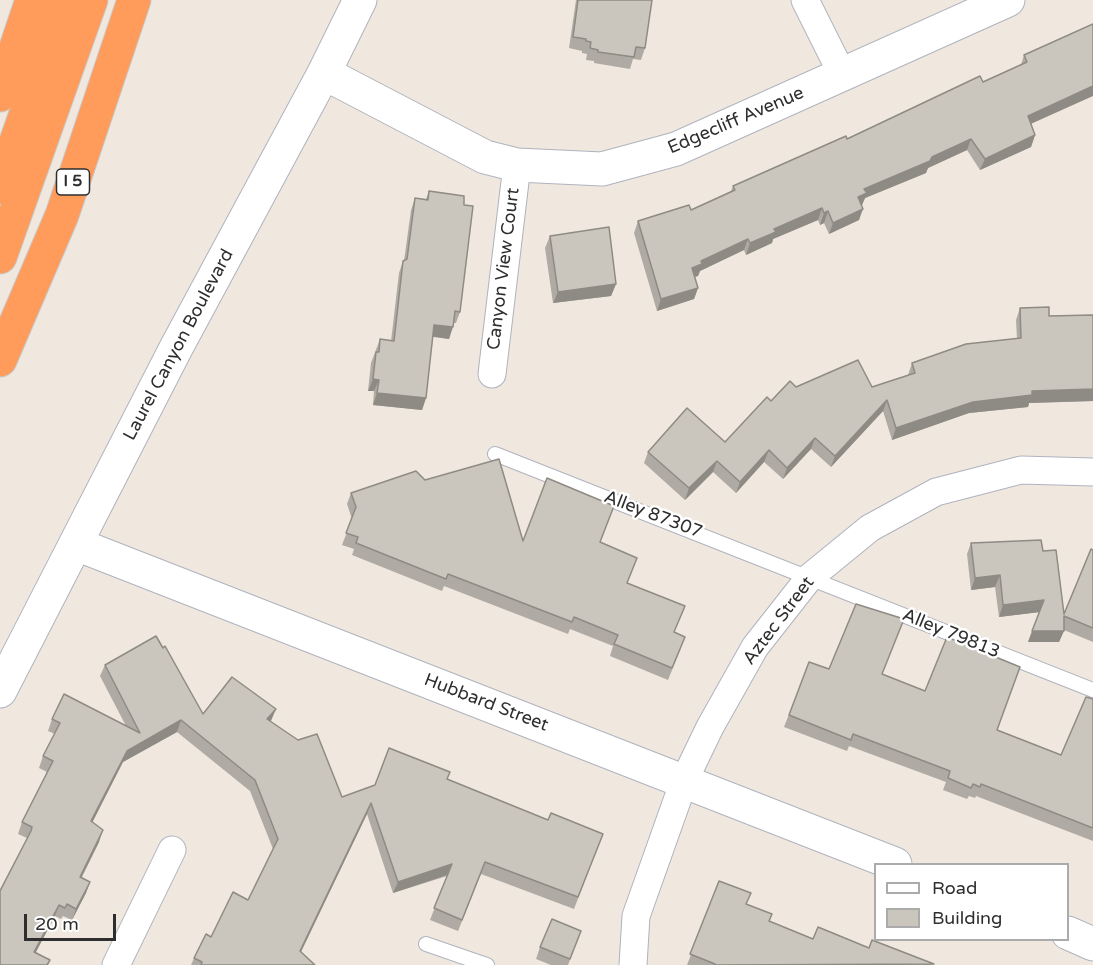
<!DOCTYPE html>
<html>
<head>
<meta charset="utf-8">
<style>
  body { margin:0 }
  #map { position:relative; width:1093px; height:965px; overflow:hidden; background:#f0e8df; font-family:"Varela Round",sans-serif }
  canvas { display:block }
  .legend { position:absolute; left:874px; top:863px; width:195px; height:78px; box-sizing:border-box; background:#fff; border:2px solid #ababab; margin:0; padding:8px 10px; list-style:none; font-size:18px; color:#2e2e2e }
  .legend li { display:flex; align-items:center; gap:12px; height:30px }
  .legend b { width:30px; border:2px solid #ababab }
  .scale { position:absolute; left:24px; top:914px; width:92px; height:27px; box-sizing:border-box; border:3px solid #2e2e2e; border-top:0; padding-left:8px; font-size:18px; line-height:21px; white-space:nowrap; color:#2e2e2e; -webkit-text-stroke:4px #fff; paint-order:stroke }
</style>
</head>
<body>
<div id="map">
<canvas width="1093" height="965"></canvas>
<ul class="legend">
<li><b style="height:8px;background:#fff"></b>Road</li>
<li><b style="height:16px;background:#cbc6bd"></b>Building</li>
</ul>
<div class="scale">20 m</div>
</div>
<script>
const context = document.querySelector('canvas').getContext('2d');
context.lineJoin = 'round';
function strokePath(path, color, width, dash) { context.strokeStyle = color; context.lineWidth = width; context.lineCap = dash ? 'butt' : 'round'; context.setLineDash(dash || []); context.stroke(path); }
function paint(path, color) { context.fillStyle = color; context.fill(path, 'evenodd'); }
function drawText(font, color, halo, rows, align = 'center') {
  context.font = font + ' "Varela Round",sans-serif'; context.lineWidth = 5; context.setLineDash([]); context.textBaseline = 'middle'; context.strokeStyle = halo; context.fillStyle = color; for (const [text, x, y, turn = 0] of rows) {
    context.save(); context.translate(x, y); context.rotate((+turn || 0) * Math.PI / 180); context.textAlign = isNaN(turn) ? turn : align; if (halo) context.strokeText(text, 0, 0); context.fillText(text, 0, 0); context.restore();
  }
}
const lane = new Path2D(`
  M495 454 1093 690
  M426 944 487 965`);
const street = new Path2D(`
  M805 0 843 76
  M492 374 517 165
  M116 965 172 850
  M633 965 636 916 684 781 710 727 755 647 810 577 870 528 936 492 1021 470 1093 472`);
const secondary = new Path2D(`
  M324 73 485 157 517 165 602 169 676 149 1008 0
  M76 544 895 864
  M0 691 176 348 324 73 360 0
  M1068 933 1093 944`);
const highway = new Path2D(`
  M0 95 32 0
  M0 187 66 0
  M0 257 91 0
  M0 360 62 215 134 0`);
strokePath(lane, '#afb3be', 16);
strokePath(street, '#afb3be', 29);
strokePath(secondary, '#afb3be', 35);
strokePath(highway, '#c9c9c9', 35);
strokePath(lane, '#fff', 14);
strokePath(street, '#fff', 27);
strokePath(secondary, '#fff', 33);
strokePath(highway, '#ff9b5b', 33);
paint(new Path2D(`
  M576 0H652L645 48 641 60 633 59 630 69 594 63V61L586 60 587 54 582 53V51L569 48Z
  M1093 24 1031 124 1035 135 1031 147 980 170 967 150 928 168 926 173 865 198 862 205 859 220 829 234 824 223 820 225 818 220 773 239 772 243 746 255 744 250 700 271 698 276 694 277 698 288 694 299 657 311 634 233 638 221 691 210 731 191 733 186 983 82 1021 65 1024 55Z
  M429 191 464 205 460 312 456 323H453L449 339 433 337 426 398 422 410 373 405 374 391H368L371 363 380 339 391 341 399 273 403 261H404L411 210 415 198 426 199Z
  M550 236 616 284 611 296 553 303 545 248Z
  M1020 308 1049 316 1093 315V401L1029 403 1028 407 969 413 892 440 883 411 831 467 811 449 783 479 764 462 736 493 713 472 685 500 644 463 648 452 725 442 771 401 796 387H872L908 375 912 363 1017 339 1016 320Z
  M425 480 523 541 600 543 628 583 675 632 681 648 668 680 610 656 613 646 570 629 568 634 444 586 442 591 352 555 354 549 342 545 352 519 347 504 351 493Z
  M971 543 1043 551 1064 614 1093 550V642L1064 630 1059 642H1028L1040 612 999 617 995 587 971 590 967 554Z
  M809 662 829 669 882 675 997 730 1061 755 1093 699V841L976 796 975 798 969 796 967 799 943 790 946 782 849 746 847 751 784 727Z
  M105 665 203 714 271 721V722L342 797 447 779 548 820 603 834 574 909 481 874 458 931 430 920 447 876 393 893 367 814 301 952 315 965H191L194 958 211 937 248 900 273 849 250 791 177 732 123 762 92 822 99 842 82 877 90 882 86 893 72 920 63 916 61 919 55 916 36 952 50 960 48 965H0L27 838 18 834 22 822 47 772 39 768 43 756 55 734 48 731 52 719 126 726 100 676Z
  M719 881 746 904 769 921 813 939 869 948 933 965H687Z
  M581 931 568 965H551L536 959 540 947Z`), '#afaaa3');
paint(new Path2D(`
  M1093 86V96L1024 127 1028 116Z
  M1035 135 1031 147 980 170 985 159Z
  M971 139 967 150 928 168 926 173 865 198 862 205 854 209 858 197 864 189Z
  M822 208 818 220 773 239 772 243 746 255 750 243 774 229Z
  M863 209 859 220 829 234 833 223Z
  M828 211 824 223 820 225 824 213Z
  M748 239 744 250 700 271 698 276 687 279 692 268 701 261Z
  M616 284 611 296 553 303 558 292Z
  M698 288 694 299 657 311 661 299Z
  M434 325 453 327 449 339 430 336Z
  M373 379 379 380 374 391H368Z
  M1093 389V401L1029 403 1028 407 969 413 892 440 896 428 973 402 1032 391Z
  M377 393 426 398 422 410 373 405Z
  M887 400 883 411 831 467 835 456Z
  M815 438 811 449 783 479 787 468Z
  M769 450 764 462 736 493 740 482Z
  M717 461 713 472 685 500 689 488Z
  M1000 575 995 587 971 590 975 578Z
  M1044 600 1040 612 999 617 1003 605Z
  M1032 631H1064L1059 642H1028Z
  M276 709 271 721 263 731 267 719Z
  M181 720 177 732 123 762 87 833 91 821 127 751Z
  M371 803 367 814 296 962 300 951Z
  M103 830 99 842 76 888 80 877Z
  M452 864 447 875 393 893 398 882Z
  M90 882 86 893 72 920 76 909Z
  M59 905 55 916 30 963 34 952Z`), '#8e8b84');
const building = new Path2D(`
  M578 0H652L645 48 636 47 634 57 598 52V50L590 48 591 42 586 41V39L573 37Z
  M1093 24V86L1028 116 1035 135 985 159 971 139 932 157 930 161 864 189 867 193 858 197 863 209 833 223 828 211 824 213 822 208 774 229 776 232 750 243 748 239 701 261 702 264 692 268 698 288 661 299 638 221 689 205 691 210 735 190 733 186 846 136 847 139 980 76 983 82 1027 62 1024 55Z
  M429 191 464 196V205L473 206 460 312 455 311 453 327 434 325 426 398 377 393 379 380 373 379 376 352H379L380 339 394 341 403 261 407 259 415 198 428 200Z
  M609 227 616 284 558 292 550 236Z
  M1049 307V316L1093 315V389L1032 391V395L973 402 896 428 887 400 835 456 815 438 787 468 769 450 740 482 717 461 689 488 648 452 687 408 725 442 767 397 771 401 790 381 796 387 858 360 872 387 915 373 912 363 966 344 1021 338 1020 308Z
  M499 459 523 541 547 478 614 506 600 542 637 558 627 583 685 606 674 632 685 637 672 668 614 644 618 635 574 617 572 622 448 574 446 579 356 543 358 537 346 533 356 507 351 493 416 471 425 480Z
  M1041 540 1043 551 1056 550 1064 614 1091 549 1093 550V628L1064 616V631H1032L1044 600 1003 605 1000 575 975 578 971 543Z
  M856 604 904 619 882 674 925 691 947 637 1020 667 997 730 1061 755 1086 697 1093 699V828L981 784 980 787 973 784 971 788 948 778 950 771 853 734 851 740 789 715 809 662 829 669Z
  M156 636 163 648 165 646 203 714 232 677 276 709 267 719 298 740 317 734 342 797 375 785 389 748 450 772 447 779 548 820 551 813 603 834 578 897 485 862 462 920 434 908 452 864 398 882 371 803 300 951 315 965H201L202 962 194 958 206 934 211 937 233 892 248 900 278 839 255 780 181 720 127 751 91 821 103 830 80 877 90 882 76 909 67 904 65 908 59 905 34 952 50 960 47 965H0V891L31 831 32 827 22 822 53 761 43 756 60 723 52 719 64 694 140 733 105 665Z
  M719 881 751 893 746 904 772 914 769 921 813 939 818 927 869 948 872 940 934 964 714 965 715 964 690 954Z
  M552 919 581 931 570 959 540 947Z`);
paint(building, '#cbc6bd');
strokePath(building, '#8e8b84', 1.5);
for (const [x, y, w] of [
  [73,182,33]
]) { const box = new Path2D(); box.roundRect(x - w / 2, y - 13, w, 26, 4.5); context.fillStyle = '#fff'; context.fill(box); strokePath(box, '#2e2e2e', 1.5); }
drawText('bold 16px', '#2e2e2e', null, [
  ["I 5",73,182]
]);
drawText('18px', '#2e2e2e', '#fff', [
  ["Edgecliff Avenue",736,121,-23],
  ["Canyon View Court",504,269,-83],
  ["Laurel Canyon Boulevard",179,345,-62],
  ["Alley 87307",653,515,21],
  ["Aztec Street",779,621,-53],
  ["Alley 79813",951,634,22],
  ["Hubbard Street",486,703,21]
]);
</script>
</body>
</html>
